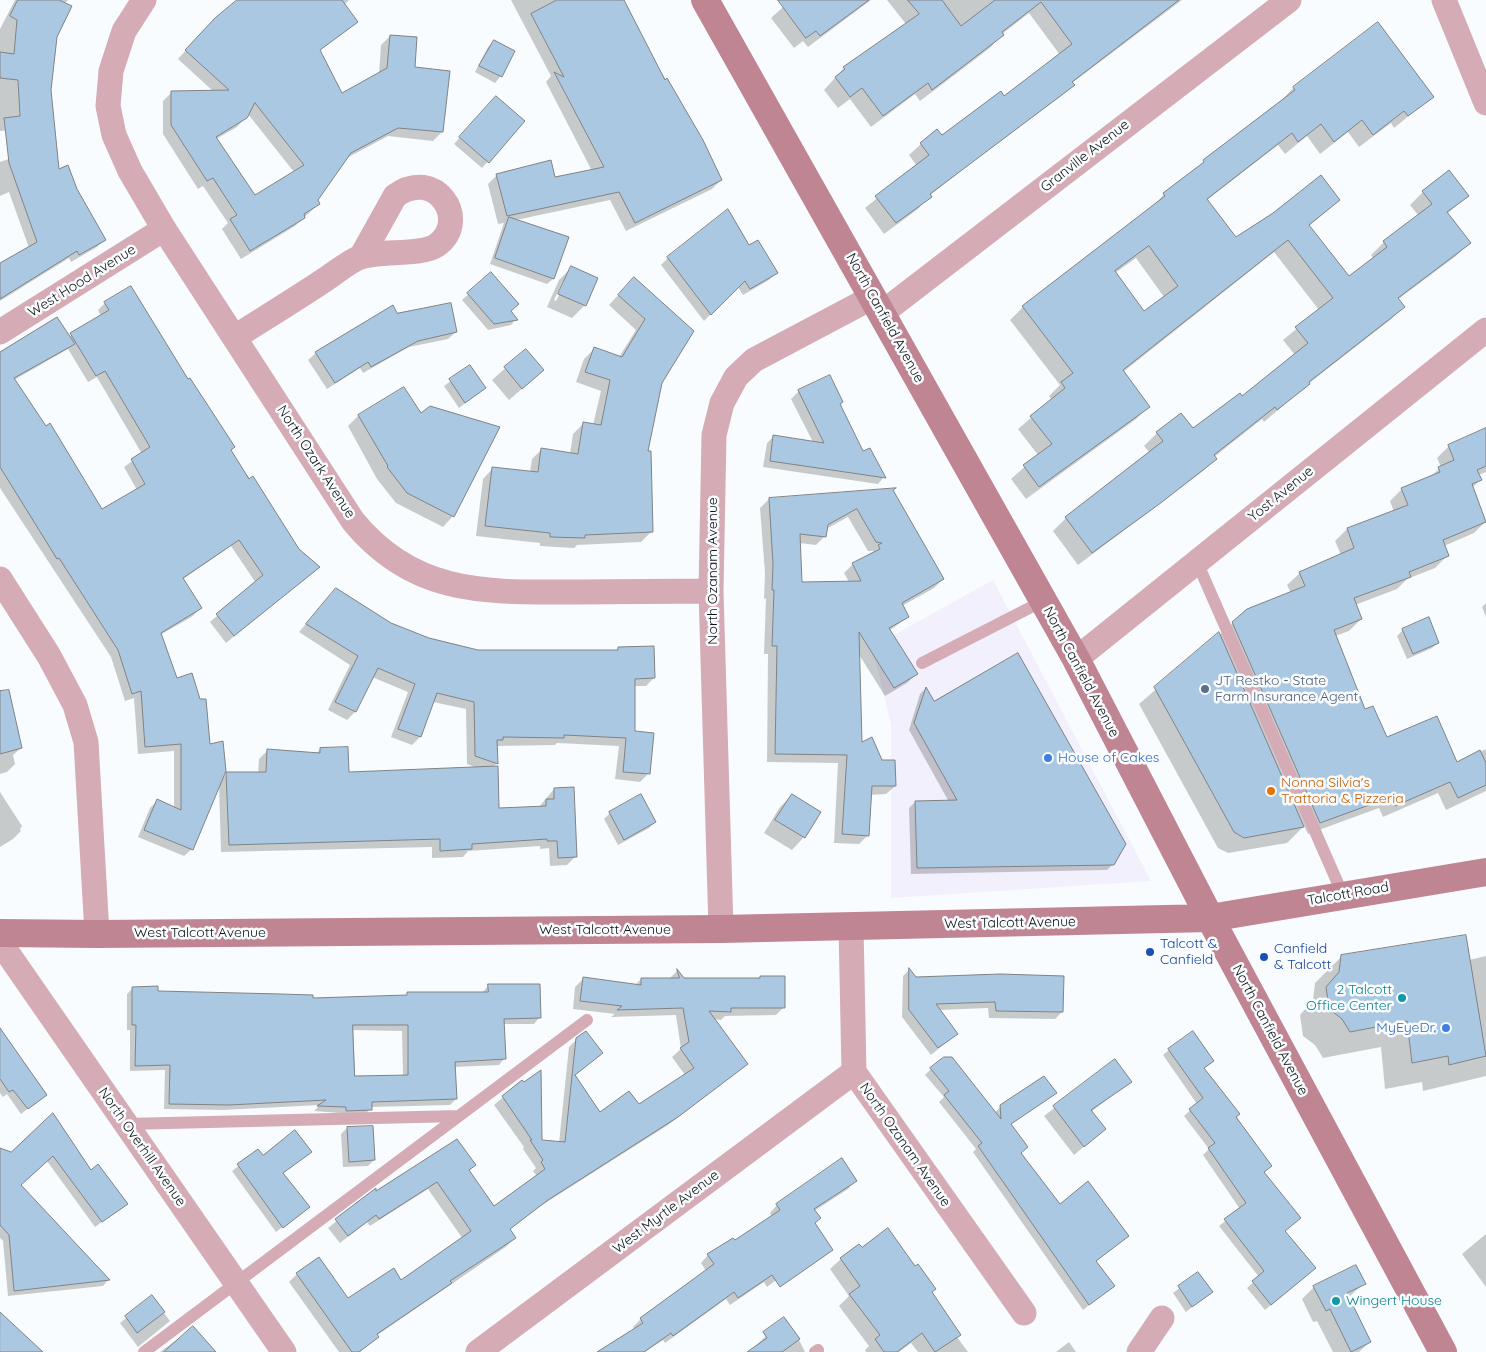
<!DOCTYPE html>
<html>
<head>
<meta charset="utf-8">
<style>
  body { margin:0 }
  canvas { display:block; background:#f9fcfe }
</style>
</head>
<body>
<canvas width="1486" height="1352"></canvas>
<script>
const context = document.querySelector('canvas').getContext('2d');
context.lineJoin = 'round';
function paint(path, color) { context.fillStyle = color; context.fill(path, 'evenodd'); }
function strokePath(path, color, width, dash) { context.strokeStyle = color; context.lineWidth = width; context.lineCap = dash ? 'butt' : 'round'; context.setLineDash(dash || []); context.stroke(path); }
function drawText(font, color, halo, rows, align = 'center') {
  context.font = font + ' Quicksand,sans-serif'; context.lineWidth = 5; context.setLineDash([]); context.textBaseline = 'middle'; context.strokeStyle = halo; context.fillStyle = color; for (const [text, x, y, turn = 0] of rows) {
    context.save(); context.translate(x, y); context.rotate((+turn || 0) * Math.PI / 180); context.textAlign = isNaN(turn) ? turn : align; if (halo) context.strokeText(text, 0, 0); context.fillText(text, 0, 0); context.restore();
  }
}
paint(new Path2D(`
  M993 580 1151 881 891 898V725L872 647Z`), '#f2f0fd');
paint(new Path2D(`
  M15 0H68L64 4 56 37 45 128 0 131V29Z
  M239 0H349L344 5 356 22 319 51 341 95 379 74 381 45 390 36 414 68 442 132 433 141 388 136 345 159 317 200 319 204 310 212 295 226 241 259 222 229 228 223 203 186 198 189 163 134V101L172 92 213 91 178 59 207 27ZM248 114 294 172 255 196 216 139 237 127Z
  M511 0H623L639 34 702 141 721 180 712 189 626 231 610 200 516 220 568 238 553 279 547 284 490 264 504 223 498 224 488 184 497 175 555 178 592 171 546 82 551 76Z
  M791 0H871L808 47 803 41 794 48 771 18Z
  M887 0H1182L1072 83 1073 85 1061 96 981 155 929 196 918 209 884 234 865 208 917 166 909 155 921 144 941 137 1004 98 1060 55 1029 13 1002 34 991 47 940 86 920 101 915 94 871 127 850 99 838 108 824 90 844 68 906 24Z
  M1378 23 1432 97 1394 128 1391 123 1359 147 1348 132 1320 154 1307 136 1285 154 1278 145 1207 200 1236 239 1339 200 1309 226 1348 278 1374 259 1371 255 1384 242 1419 216 1410 205 1423 192 1467 196 1447 214 1469 243 1456 256 1397 300 1403 307 1390 320 1308 384 1264 422 1262 419 1214 457 1215 458 1203 471 1078 565 1053 531 1066 518 1150 453 1144 446 1157 433 1193 430 1242 398 1295 355 1283 340 1319 310 1274 252 1123 372 1148 407 1136 419 1026 499 1011 479 1038 455 1018 429 1052 400 1049 396 1060 385 1010 320 1023 307 1152 208 1164 194 1281 101 1293 88ZM1136 258 1164 297 1144 313 1115 273Z
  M494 41 513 52 500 77 495 83 475 72 488 47Z
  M490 104 523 121 482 168 454 144Z
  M55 143 57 170 76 189 105 239 97 247 71 262 69 258 0 301V265L29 248 9 192 0 196V162Z
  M668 258 776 273 769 280 743 295 738 287 704 321 661 265Z
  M571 268 597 279 584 306 572 318 547 307 559 280ZM563 281H566L556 301 554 300Z
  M491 274 509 311 516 319 511 325 488 330 462 300Z
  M624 289 693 332 661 383 647 453 651 532 641 542 577 545 574 548 540 546V543L476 536 483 479 493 468 530 472 532 459 542 449 570 454 573 434 583 424 593 425 601 391 576 382 584 359 594 349 619 357 636 330 609 305Z
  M105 303 230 450 298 550 318 567 226 643 210 622 256 583 231 546 183 579 200 608 193 616 160 635 176 679 209 745 221 779 227 774H258L259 759 267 751 316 754 320 749 348 773 477 768 467 764 466 709 433 702 420 737 412 745 391 737 408 692 372 677 355 712 347 720 328 710 350 665 299 632 328 598 429 640 478 651H616L618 648 654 678 646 686H634V733L648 774 640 782 615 779 619 746 557 743 555 745 496 746V764L493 767 498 809 539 807 554 789 575 857 567 865 550 866 549 848 540 849V846L468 851 463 857 432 858V847L221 852 219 785 192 849 184 856 138 837 150 808 157 801 174 808V751L138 754 134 698 125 701 111 657 0 488V356L69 337 101 316 98 310ZM68 349 88 382 97 377 142 454 124 467 137 490 101 510 14 380Z
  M397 314 456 332 448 339 409 347 363 373 360 368 327 389 308 360 316 353Z
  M526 350 530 382 509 400 492 380Z
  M469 367 484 388 459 408 444 386Z
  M830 376 839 405 862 453 884 477 878 484 763 467 767 443 774 436 813 442 791 399 798 392Z
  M404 389 420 414 453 516 443 527 396 503 377 479 348 426 358 416Z
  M1486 429V472L1478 475 1480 480 1472 488 1486 521 1474 533 1444 546 1447 556 1435 568 1407 579 1397 589 1355 605 1361 619 1349 631 1335 636 1364 711 1387 739 1456 763 1486 749V791L1446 810 1438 793 1383 817 1379 808 1308 834 1304 826 1287 843 1228 853 1218 848 1139 704 1233 623 1291 593 1287 585 1300 573 1341 555 1335 541 1347 529 1394 512 1390 501 1402 489 1429 478 1441 467 1437 458 1449 446Z
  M892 491 943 579 934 588 902 606 908 617 889 631 916 674 907 683 885 696 858 653 860 744 895 786 886 794 870 795 868 835 859 844 834 843 838 763 767 762 768 654H764L766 598 764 599 765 573 760 508 769 499ZM848 517 868 551H874L853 564 844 573 849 582 801 583 799 543 816 545 825 536 826 529Z
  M1486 603V617L1482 607Z
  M1403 630 1438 643 1432 648 1407 659 1397 636Z
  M925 689 934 702 1113 864 1107 870 911 874 909 808 915 802H949L909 730 920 694Z
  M0 716 21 748 13 755 15 764 7 772 0 774Z
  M0 792 22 826 20 829 21 831 13 839 0 847Z
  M640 795 655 822 649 828 618 845 604 819 610 813Z
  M792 795 819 812 804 837 792 850 764 833 780 807Z
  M1342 956 1469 960 1486 956V1076L1423 1091 1422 1082 1385 1089 1381 1047 1323 1058 1315 1045 1303 1036 1300 1015 1313 1000 1315 983Z
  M909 970 915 978 1062 1012 1055 1019 989 1018 988 1008 939 1010 956 1034 931 1055 902 1017 903 976Z
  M677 971 683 979H758L761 977 784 1007 776 1015 725 1016 721 1020 713 1019 746 1064 668 1125 539 1207 509 1230 514 1238 507 1246 376 1336 377 1337 360 1352H339L289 1282 297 1274 348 1299 401 1281 463 1239 428 1189 370 1226 367 1222 340 1243 328 1228 375 1190V1193L475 1165 469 1171 494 1208 537 1176 533 1171 536 1168 523 1149 524 1147 494 1105 522 1081 540 1142 559 1143 569 1047 577 1039 602 1053 574 1076 599 1114 639 1106 685 1075 672 1057 681 1049 676 1015 611 1017 615 1014 573 1009 575 987 583 979 635 985 641 979H669Z
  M488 986 539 1018 534 1024H503L504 1059 499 1065 454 1067 456 1099 450 1105 371 1107 365 1115 314 1111 320 1105 222 1110 164 1109 165 1070 130 1071V1030H127V994L133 988 157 992 312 999 405 997 408 994 482 993ZM352 1030 402 1031 403 1076 354 1077Z
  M0 1030 45 1095 21 1114 7 1094 3 1097 0 1093Z
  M1169 1050 1213 1061 1204 1069 1270 1166 1264 1173 1284 1231 1308 1274 1265 1310 1247 1288 1259 1277 1219 1226 1240 1209 1203 1155 1209 1149 1184 1116 1197 1104 1163 1055Z
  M1115 1061 1130 1082 1091 1112 1105 1129 1074 1155 1044 1116Z
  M931 1069 995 1113 1001 1106 1055 1093 1010 1125 1020 1154 1059 1206 1128 1236 1095 1262 1113 1286 1083 1310 973 1152 976 1149 939 1102 944 1097 925 1075Z
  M53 1115 90 1171 126 1204 95 1227 47 1161 20 1185 108 1280 103 1286 8 1296 3 1241 0 1238V1150L11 1153Z
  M347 1128 374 1160 368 1166 343 1167 341 1134Z
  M258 1151 263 1157 310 1152 282 1174 302 1212 276 1232 232 1171Z
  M855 1181 848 1189 814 1211V1223L831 1249 802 1272 796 1265 767 1287 764 1282 730 1305 726 1299 665 1343 663 1340 645 1352H599L635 1329 633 1327 641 1319 706 1271 701 1263 708 1255 734 1242 772 1217 770 1213 777 1205Z
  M1486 1234V1287L1462 1254Z
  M841 1259 931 1293 957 1337 968 1352H918L911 1343 899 1352H866L865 1350 869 1346 839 1306 849 1296 830 1269Z
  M1198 1274 1211 1292 1186 1312 1173 1293Z
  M1364 1283 1348 1298 1370 1342 1359 1352H1333L1317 1321 1313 1322 1302 1299 1314 1287Z
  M152 1297 170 1321 138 1347 120 1323Z
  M193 1328 197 1352H160Z
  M766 1336 799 1340 805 1352H749Z
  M1069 1342 1076 1352H1056Z`), '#0003');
const building = new Path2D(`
  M18 0H59L72 6 57 37 51 90 59 169 68 165 77 189 106 240 79 255 77 251 0 299V263L37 242 9 163 4 118 20 116 18 80 0 78V52L14 54 17 20 10 16Z
  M237 0H342L358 22 320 50 342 93 387 68 390 35 417 37 415 67 450 71 443 132 398 128 351 153 318 200 320 204 304 214 305 218 250 251 230 219 237 215 213 178 207 181 171 125V91L229 90 185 50 215 18ZM255 103 304 165 255 195 216 137 247 118Z
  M557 0H624L665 80 667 78 703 140 722 180 635 223 619 192 507 216 496 174 551 160 555 177 604 167 554 72 564 77 531 14Z
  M778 0H869L820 36 816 31 806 38Z
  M908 0H942L961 26 995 0H1179L1072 82 1075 85 930 194 932 197 896 223 875 196 929 155 920 143 937 129 942 135 1001 91 1004 96 1072 44 1041 2 1002 32 1004 35 953 74 932 90 928 83 883 116 862 88 850 97 835 77 845 69 843 67 919 14Z
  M1378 22 1434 97 1408 116 1404 111 1373 135 1362 120 1334 142 1321 124 1298 142 1292 133 1207 199 1236 237 1273 213 1321 175 1340 200 1309 225 1349 276 1387 247 1383 241 1432 204 1422 191 1449 170 1469 196 1447 212 1471 243 1398 298 1405 307 1309 382 1310 384 1277 410 1275 407 1214 455 1217 459 1162 502 1092 553 1065 517 1163 441 1156 432 1181 413 1193 428 1240 393 1242 396 1308 343 1295 327 1333 298 1288 240 1123 370 1150 407 1039 487 1023 465 1052 444 1030 416 1065 388 1061 382 1073 373 1022 306 1165 196 1163 193 1204 162 1203 160 1295 90 1293 87ZM1149 246 1178 286 1144 311 1115 271Z
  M494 40 515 51 502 77 479 66Z
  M496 96 525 121 489 163 459 137Z
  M728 209 749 245 758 240 778 273 750 289 745 281 711 315 667 257Z
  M509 217 569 237 554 279 495 258Z
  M571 266 598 278 586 306 558 294Z
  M491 272 519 304 511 311 518 320 494 324 467 293Z
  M634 277 694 331 662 383 648 451H651L653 532 585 535V538L550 537V533L485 526 492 467 538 472 541 448 578 454 583 422 601 425 610 380 585 372 594 347 622 357 645 319 618 295Z
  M131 286 188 379 190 378 235 447 231 450 249 479 253 476 299 549 320 567 234 636 216 614 263 575 239 540 183 578 202 608 161 633 177 678 192 673 200 699H206L210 744 223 741 226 771 193 850 144 830 157 799 181 810V744L145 747 141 691 132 694 118 650 59 558 57 559 0 467V352L57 317 75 344 14 378 46 426 50 423 102 509 145 484 131 459 150 447 105 371 96 376 70 333 109 310 104 302Z
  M451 303 457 332 418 341 371 367 368 362 335 383 315 352 393 305 397 313Z
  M526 349 544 370 522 389 504 367Z
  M470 365 486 388 465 403 449 379Z
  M830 375 843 402 840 404 863 451 870 448 886 478 770 461 773 435 824 443 798 390Z
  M404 387 421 413 430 406 500 427 454 517 407 493 387 467 388 466 358 415Z
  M1486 428V466L1477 470 1482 480 1472 484 1486 522 1443 540 1449 556 1409 572 1411 577 1354 598 1362 619 1334 630 1365 709 1373 706 1387 737 1437 716 1457 762 1480 750 1486 763V785L1458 798 1450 782 1395 806 1391 797 1320 823 1232 622 1247 609 1305 586 1299 572 1354 548 1347 528 1408 505 1401 488 1440 472 1438 467 1454 460 1448 445Z
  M896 488 893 490 944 579 902 603 909 617 889 628 918 674 894 688 859 632 862 742 872 737 882 760H895L896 786H872L869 836 842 834 847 755 775 754 777 646H772L774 590H772L773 564 769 498ZM857 509 876 542 882 543 878 545 880 549 852 563 861 581 802 582 800 534 826 537 828 525Z
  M336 588 391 623 429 638 478 650H618V647L654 646 655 678 635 679V731L654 733 650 774 623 772 626 738 564 735V738L503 737V740H497L498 764 475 756 474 702 437 693 421 737 398 729 415 684 378 668 356 712 335 702 358 656 306 624Z
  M1429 617 1439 643 1413 654 1402 629Z
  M1219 632 1304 827 1244 838 1234 832 1154 687Z
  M1018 653 1126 844 1114 865 917 868 915 801 957 800 914 723 926 687 934 701Z
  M9 690 22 748 0 754V691Z
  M348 747 349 772 498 766 499 808 546 806V799H554V788L574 787 577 857 558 858 557 841H547V839L472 844V849L440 851V839L229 845 226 772H266L267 749 320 753V748Z
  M641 794 656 822 624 840 609 812Z
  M792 794 821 812 805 838 775 820Z
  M1466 935 1486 1056 1449 1065 1448 1056 1412 1063 1407 1021 1350 1032 1342 1019 1329 1009 1326 987 1339 972 1341 955Z
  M909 968 916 977 1000 974 1064 976 1063 1012 996 1011 995 1002 936 1004 958 1034 938 1048 909 1010Z
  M677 969 684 978H760V976H785V1008H731V1012L709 1011 748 1064 678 1117 548 1200 510 1229 516 1238 450 1281 452 1283 377 1334 379 1337 359 1352H352L296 1273 319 1257 348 1298 394 1268 401 1280 471 1231 437 1182 379 1219 376 1215 348 1236 335 1219 376 1188V1191L457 1139 476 1165 469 1170 494 1206 545 1169 541 1162 543 1160 530 1140H532L502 1096 522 1080 524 1082 541 1070 542 1140 565 1142 576 1038 586 1031 603 1053 575 1075 600 1112 629 1091 639 1104 694 1068 680 1048 689 1042 683 1008 617 1010 622 1006 580 1001 583 977 641 985V978H679Z
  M488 984H540L541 1018 504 1019 506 1059 455 1062 457 1099 372 1102V1110L346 1111V1107L317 1106 326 1100 229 1105 169 1104 170 1065 135 1066 136 1025H132V987L158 986V991L281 994 313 995V998L407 995V992H488ZM353 1025H408V1075L355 1076Z
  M0 1028 47 1095 28 1109 13 1090 9 1092 0 1079Z
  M1193 1031 1214 1061 1204 1068 1240 1114 1236 1117 1272 1166 1264 1172 1301 1218 1285 1231 1316 1268 1271 1305 1252 1281 1264 1271 1224 1219 1246 1203 1208 1148 1215 1143 1189 1109 1203 1098 1168 1049Z
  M944 1057H952L1001 1119 1000 1105 1044 1076 1057 1093 1011 1124 1028 1147 1021 1153 1060 1204 1088 1181 1129 1236 1096 1261 1115 1286 1089 1305 978 1146 982 1143 944 1095 949 1091 930 1068Z
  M1115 1059 1132 1082 1091 1110 1106 1129 1084 1147 1053 1106Z
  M53 1113 91 1170 98 1164 128 1204 102 1222 53 1156 21 1185 110 1280 14 1291 9 1235 0 1225V1148L11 1152Z
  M373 1126 375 1160 349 1162 347 1127Z
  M295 1130 312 1152 283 1173 310 1207 283 1228 237 1164 258 1149 263 1155Z
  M842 1158 857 1181 814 1209 821 1218 815 1223 833 1250 780 1287 772 1275 738 1298 734 1292 673 1336 671 1333 644 1352H597L643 1323 640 1318 714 1264 707 1254 733 1238 735 1240 780 1210 776 1204Z
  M888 1228 915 1266 918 1264 936 1289 932 1292 961 1335 935 1352 922 1333 897 1352H884L875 1339 880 1335 849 1294 860 1286 840 1258 859 1244 862 1247Z
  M1356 1265 1366 1284 1347 1293 1371 1342 1351 1352 1330 1309 1326 1311 1313 1286Z
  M1198 1272 1213 1292 1192 1307 1178 1286Z
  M152 1295 165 1312 137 1333 125 1316Z
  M0 1312 43 1352H0Z
  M784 1317 800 1339 782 1352H747L767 1338 763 1332Z
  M193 1326 216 1352H164Z`);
paint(building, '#abc8e3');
strokePath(building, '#808284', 1);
strokePath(new Path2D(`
  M1197 562 1343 895
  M922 663 1043 601
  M126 1124 459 1116
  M144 1352 587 1020
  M815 1352 818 1350`), '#d5acb5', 12);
strokePath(new Path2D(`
  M144 0 124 31 111 71 108 106 114 135 130 171 164 229 353 521C415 597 489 592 578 592 622 592 666 591 711 591
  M1444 0 1486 103
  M882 313 1289 0
  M0 332 164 229
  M235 337C265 318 296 299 326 279 337 272 349 261 361 257 381 250 422 256 437 245 471 220 435 166 395 196L361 257
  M0 579 49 656 75 705 86 742 97 934
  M1076 659 1486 330
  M851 926 854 1072 1024 1313
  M721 929 711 591 714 435 722 403 736 377 754 360 873 297
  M0 942 284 1352
  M478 1352 854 1072
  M1139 1352 1162 1318`), '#d5acb5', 25);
strokePath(new Path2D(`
  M705 0 1076 659 1210 918 1443 1352
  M0 933 97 934 721 929 1210 918 1486 872`), '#c08593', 28);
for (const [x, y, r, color] of [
  [1205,689,5,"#5c6f8a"],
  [1048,758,5,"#3f7fe0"],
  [1271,791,5,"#e8710a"],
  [1150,952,5,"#1a4fb4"],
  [1264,957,5,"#1a4fb4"],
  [1402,998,5,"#0f9aa8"],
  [1446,1028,5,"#3f7fe0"],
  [1336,1301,5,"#0f9aa8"]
]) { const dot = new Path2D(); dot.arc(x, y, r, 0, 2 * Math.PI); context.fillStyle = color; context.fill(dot); strokePath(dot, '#f9fcfe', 2); }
drawText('14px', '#101111', '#f9fcfe', [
  ["Granville Avenue",1085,156,-38],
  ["West Hood Avenue",82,281,-32],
  ["North Canfield Avenue",885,318,61],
  ["North Ozark Avenue",316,462,57],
  ["Yost Avenue",1281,494,-39],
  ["North Ozanam Avenue",713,571,-90],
  ["North Canfield Avenue",1081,672,62],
  ["Talcott Road",1348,894,-10],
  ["West Talcott Avenue",1010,923,-1],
  ["West Talcott Avenue",605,930],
  ["West Talcott Avenue",200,933],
  ["North Canfield Avenue",1270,1030,62],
  ["North Ozanam Avenue",905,1145,55],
  ["North Overhill Avenue",142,1147,55],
  ["West Myrtle Avenue",666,1212,-37]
]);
drawText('14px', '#4e5e75', '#f9fcfe', [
  ["JT Restko - State",1215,681],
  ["Farm Insurance Agent",1215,697]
], 'left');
drawText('14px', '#366cbe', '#f9fcfe', [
  ["House of Cakes",1058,758],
  ["MyEyeDr.",1436,1028,"right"]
], 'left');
drawText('14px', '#c56008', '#f9fcfe', [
  ["Nonna Silvia's",1281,783],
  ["Trattoria & Pizzeria",1281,799]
], 'left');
drawText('14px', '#164399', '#f9fcfe', [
  ["Talcott &",1160,944],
  ["Canfield",1160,960],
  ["Canfield",1274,949],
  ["& Talcott",1274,965]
], 'left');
drawText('14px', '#0d838f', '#f9fcfe', [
  ["2 Talcott",1392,990],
  ["Office Center",1392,1006],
  ["Wingert House",1346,1301,"left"]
], 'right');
</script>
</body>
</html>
